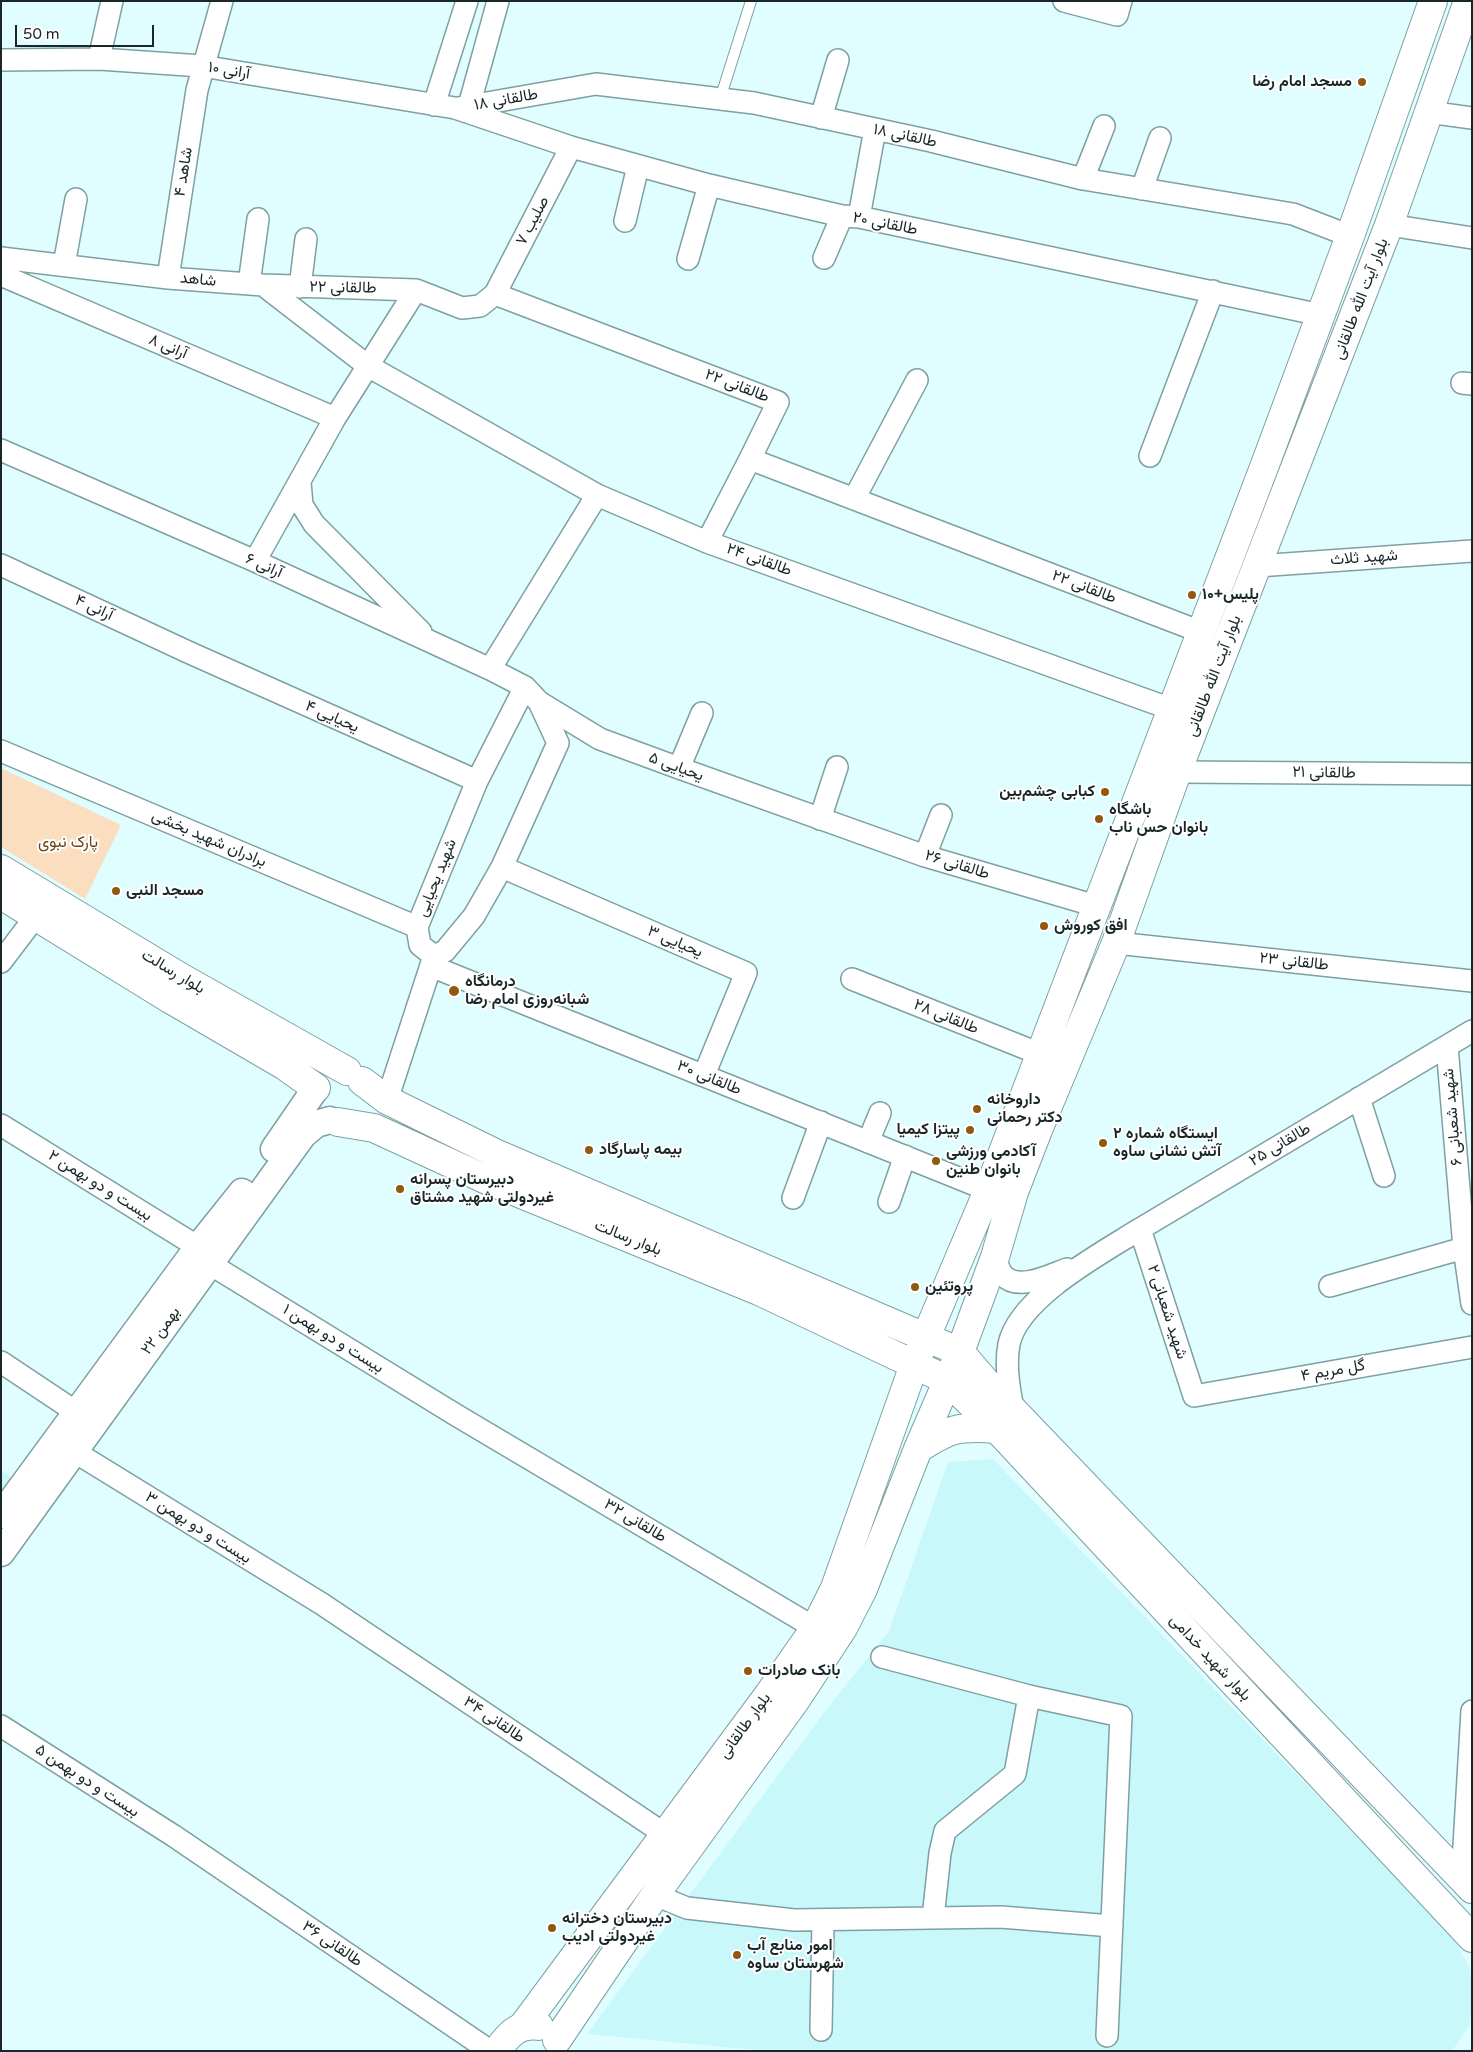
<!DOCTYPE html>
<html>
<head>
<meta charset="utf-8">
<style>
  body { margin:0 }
  #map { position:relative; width:1473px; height:2052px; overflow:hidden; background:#e0fdff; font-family:"Varela Round",sans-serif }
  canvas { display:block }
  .frame { position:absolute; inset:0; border:2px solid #192728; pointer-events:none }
  .scale { position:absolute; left:15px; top:25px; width:139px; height:22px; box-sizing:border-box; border:2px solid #192728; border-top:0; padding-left:6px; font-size:15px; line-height:18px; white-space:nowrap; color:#192728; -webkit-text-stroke:4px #fff; paint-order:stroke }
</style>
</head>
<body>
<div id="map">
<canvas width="1473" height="2052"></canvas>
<div class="frame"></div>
<div class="scale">50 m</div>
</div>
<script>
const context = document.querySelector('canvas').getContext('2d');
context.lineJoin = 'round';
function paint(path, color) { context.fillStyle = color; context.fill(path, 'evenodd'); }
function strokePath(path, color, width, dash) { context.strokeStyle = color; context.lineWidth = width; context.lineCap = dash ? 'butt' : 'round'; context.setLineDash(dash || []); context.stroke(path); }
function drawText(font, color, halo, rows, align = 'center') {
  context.font = font + ' "Varela Round",Vazirmatn,sans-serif'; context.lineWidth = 4; context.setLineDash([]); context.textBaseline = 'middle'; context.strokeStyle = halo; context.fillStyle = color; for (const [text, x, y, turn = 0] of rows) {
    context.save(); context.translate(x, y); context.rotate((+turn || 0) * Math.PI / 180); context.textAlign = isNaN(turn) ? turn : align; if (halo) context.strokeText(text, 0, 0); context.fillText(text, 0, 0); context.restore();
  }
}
paint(new Path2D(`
  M993 1459 1453 1937 1472 1973V2013L1470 2025 1452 2051H767L587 2034 823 1714 889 1631 948 1462Z
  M1 1471 19 1482 1 1505Z`), '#c9f8fb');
paint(new Path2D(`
  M1 768 121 825 85 899 1 847Z`), '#fbddbf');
const service = new Path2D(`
  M720 99 751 1`);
const minor = new Path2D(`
  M1064 1 1117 15 1121 1
  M99 59 112 1
  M1 60 99 59 202 66 455 108 571 147 709 185 842 216 859 217 1321 315
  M434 105 467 1
  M469 106 498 1
  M458 108 596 84 754 103 931 141 1083 179 1293 214 1350 236
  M1428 112 1472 118
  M821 118 838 60
  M1083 179 1104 126
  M1142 189 1160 138
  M859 217 875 129
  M625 221 638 166
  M1389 225 1472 238
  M1 258 168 278 263 285 368 366 597 495 707 542 1171 709
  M824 258 842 216
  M688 259 709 185
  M64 265 76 199
  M1 275 335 418
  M168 278 197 90 222 1
  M249 284 258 219
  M263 285 416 290 462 308 480 306 495 294 778 402 750 459 707 542
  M300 287 306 239
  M495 294 571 147
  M1462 383 1472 384
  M1 450 255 561 490 669 525 687 539 702 558 743 502 867 474 916 445 951 434 956
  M1150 456 1213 291
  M750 459 1201 632
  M300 482 302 505 314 524 421 632
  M854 499 917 380
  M255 561 335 418 416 290
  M1 565 188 652 477 781
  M1257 566 1472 551
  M490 669 597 495
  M539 702 600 739 679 768 925 856 1096 906
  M1 751 417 927
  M679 768 702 713
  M1177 772 1472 774
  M820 819 837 767
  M925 856 941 815
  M502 867 746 973 704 1075
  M1116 943 1472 981
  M1 962 36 916
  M431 966 988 1190
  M852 979 1040 1054
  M1447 1046 1464 1248 1472 1304
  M1359 1098 1384 1176
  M387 1100 434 956 420 945 417 927 477 781 525 687
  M1 1125 198 1247
  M868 1142 880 1113
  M793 1198 821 1122
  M889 1202 905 1156
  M1140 1229 1194 1396 1472 1347
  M995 1257C997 1262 999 1271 1003 1275 1018 1292 1050 1275 1067 1269
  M210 1264 456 1415 815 1628
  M1330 1286 1464 1248
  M1 1362 76 1412
  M1013 1409C1009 1388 1005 1365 1009 1344 1019 1297 1102 1253 1140 1229L1472 1031
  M75 1452 322 1604 666 1835
  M882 1657 1029 1696 1121 1716 1107 2036
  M1 1726 174 1836 490 2051
  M1462 1879 1472 1711
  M655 1895 687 1908 794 1920 1001 1917 1112 1926
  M933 1918 940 1853 945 1831 1015 1774 1029 1696
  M821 2030 823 1920`);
const tertiary = new Path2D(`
  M274 1149 316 1088
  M1 1515 198 1247 242 1192
  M1 1553 303 1135 316 1124 330 1120`);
const secondary = new Path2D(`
  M1 869 182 978 347 1071
  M1 895 170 999 285 1066 316 1088
  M362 1081 387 1100 495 1153 960 1352 985 1381 1472 1889
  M338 1122 374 1128 487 1180 759 1291 947 1380 997 1429 1472 1938
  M918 1449C950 1428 959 1426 997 1429
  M523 2026 769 1694 815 1628 835 1588 914 1365 990 1186 1266 462 1350 236 1433 1
  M557 2040 655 1895 795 1701 843 1628 863 1589 918 1449 960 1352 995 1257 1014 1192 1038 1130 1116 943 1177 772 1389 225 1468 1
  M497 2051C508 2035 518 2023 539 2026`);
strokePath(service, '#7ea0a2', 12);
strokePath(minor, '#7ea0a2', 24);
strokePath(tertiary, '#7ea0a2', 29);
strokePath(secondary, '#7ea0a2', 30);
strokePath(service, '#fff', 10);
strokePath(minor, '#fff', 21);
strokePath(tertiary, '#fff', 26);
strokePath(secondary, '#fff', 28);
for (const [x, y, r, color] of [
  [1362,82,5,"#90590f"],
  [1192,595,5,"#90590f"],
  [1105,792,5,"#90590f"],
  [1099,819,5,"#90590f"],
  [116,891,5,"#90590f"],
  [1044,926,5,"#90590f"],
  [454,991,6,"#90590f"],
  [977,1109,5,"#90590f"],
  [970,1130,5,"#90590f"],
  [1103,1143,5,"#90590f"],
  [589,1150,5,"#90590f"],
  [936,1161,5,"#90590f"],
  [400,1189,5,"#90590f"],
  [915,1287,5,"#90590f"],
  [748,1671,5,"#90590f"],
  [552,1928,5,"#90590f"],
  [737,1955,5,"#90590f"]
]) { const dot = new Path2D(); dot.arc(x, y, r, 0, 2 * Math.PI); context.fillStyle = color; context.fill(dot); strokePath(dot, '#fff', 2); }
drawText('16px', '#192728', '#fff', [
  ["آرانی ۱۰",229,71,9],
  ["طالقانی ۱۸",506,100,-10],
  ["طالقانی ۱۸",905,136,12],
  ["شاهد ۴",184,172,-81],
  ["صلیب ۷",533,221,-62],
  ["طالقانی ۲۰",885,224,11],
  ["شاهد",198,280,5],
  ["طالقانی ۲۲",343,288,1],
  ["بلوار آیت الله طالقانی",1361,299,-69],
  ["آرانی ۸",168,347,23],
  ["طالقانی ۲۲",737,386,21],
  ["شهید ثلاث",1364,558,-4],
  ["طالقانی ۲۴",759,560,20],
  ["آرانی ۶",264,566,24],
  ["طالقانی ۲۲",1084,587,21],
  ["آرانی ۴",94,608,25],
  ["بلوار آیت الله طالقانی",1214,676,-69],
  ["یحیایی ۴",332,717,24],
  ["یحیایی ۵",676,767,20],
  ["طالقانی ۲۱",1324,773,1],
  ["برادران شهید بخشی",209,839,23],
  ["طالقانی ۲۶",957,865,17],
  ["شهید یحیایی",437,878,-68],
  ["یحیایی ۳",675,942,23],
  ["طالقانی ۲۳",1294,962,6],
  ["بلوار رسالت",173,972,31],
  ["طالقانی ۲۸",946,1017,22],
  ["طالقانی ۳۰",709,1078,22],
  ["شهید شعبانی ۶",1453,1117,-95],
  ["طالقانی ۲۵",1280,1145,-31],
  ["بیست و دو بهمن ۲",100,1186,32],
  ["بلوار رسالت",628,1238,22],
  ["شهید شعبانی ۲",1167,1312,72],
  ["۲۲ بهمن",161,1331,-54],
  ["بیست و دو بهمن ۱",333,1339,32],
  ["گل مریم ۴",1333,1371,-10],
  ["طالقانی ۳۲",635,1521,31],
  ["بیست و دو بهمن ۳",198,1528,32],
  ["بلوار شهید خدامی",1210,1658,47],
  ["طالقانی ۳۴",494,1720,34],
  ["بلوار طالقانی",745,1726,-54],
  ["بیست و دو بهمن ۵",87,1781,33],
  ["طالقانی ۳۶",332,1944,34]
]);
drawText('bold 16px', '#192728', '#fff', [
  ["مسجد امام رضا",1352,82,"right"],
  ["پلیس+۱۰",1202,595],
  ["کبابی چشم‌بین",1095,792,"right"],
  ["باشگاه",1109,810],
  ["بانوان حس ناب",1109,828],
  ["مسجد النبی",126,891],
  ["افق کوروش",1054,926],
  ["درمانگاه",465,982],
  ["شبانه‌روزی امام رضا",465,1000],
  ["داروخانه",987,1100],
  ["دکتر رحمانی",987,1118],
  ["پیتزا کیمیا",960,1130,"right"],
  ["ایستگاه شماره ۲",1113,1134],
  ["آتش نشانی ساوه",1113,1152],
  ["بیمه پاسارگاد",599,1150],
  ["آکادمی ورزشی",946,1152],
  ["بانوان طنین",946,1170],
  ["دبیرستان پسرانه",410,1180],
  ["غیردولتی شهید مشتاق",410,1198],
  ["پروتئین",925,1287],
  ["بانک صادرات",758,1671],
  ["دبیرستان دخترانه",562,1919],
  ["غیردولتی ادیب",562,1937],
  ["امور منابع آب",747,1946],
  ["شهرستان ساوه",747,1964]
], 'left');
drawText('16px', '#6b4311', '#fff', [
  ["پارک نبوی",68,843]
]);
</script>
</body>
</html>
